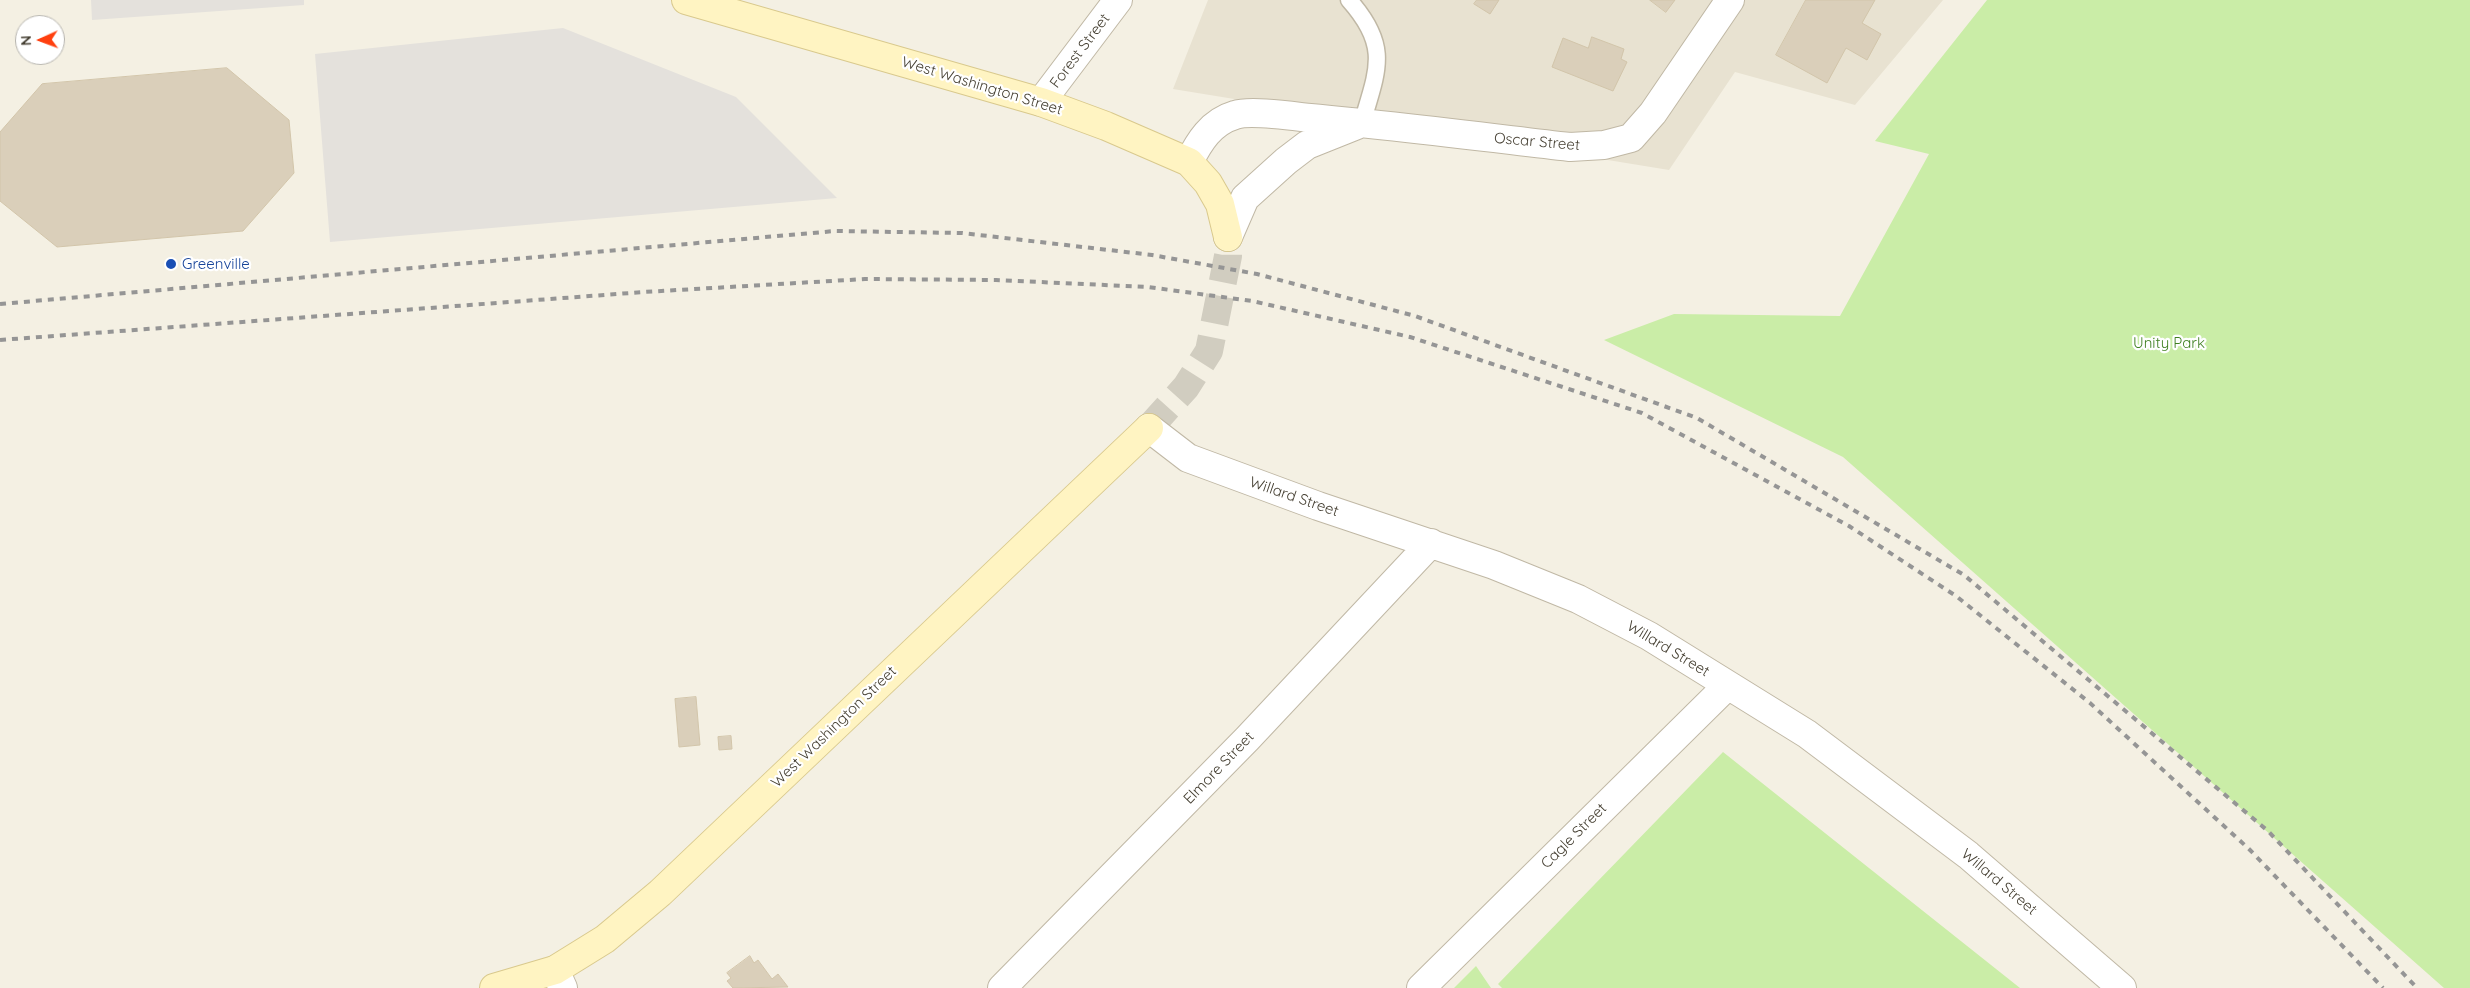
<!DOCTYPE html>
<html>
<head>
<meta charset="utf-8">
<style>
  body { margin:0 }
  #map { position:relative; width:2470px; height:988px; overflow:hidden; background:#f4f0e3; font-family:Quicksand,sans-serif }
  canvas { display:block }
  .north { position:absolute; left:15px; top:15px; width:50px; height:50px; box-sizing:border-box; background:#fff; border:1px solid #b5b3ad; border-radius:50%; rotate:268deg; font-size:14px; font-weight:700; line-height:20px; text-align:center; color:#464033 }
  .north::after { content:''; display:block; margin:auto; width:18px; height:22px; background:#ff400f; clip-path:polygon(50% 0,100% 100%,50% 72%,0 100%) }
</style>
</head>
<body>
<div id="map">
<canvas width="2470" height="988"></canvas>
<div class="north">N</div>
</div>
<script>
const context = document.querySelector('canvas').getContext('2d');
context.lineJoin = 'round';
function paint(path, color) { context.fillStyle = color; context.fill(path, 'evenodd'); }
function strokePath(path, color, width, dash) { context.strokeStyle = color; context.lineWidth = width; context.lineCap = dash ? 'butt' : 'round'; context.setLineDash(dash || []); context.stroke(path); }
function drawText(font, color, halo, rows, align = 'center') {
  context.font = font + ' Quicksand,sans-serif'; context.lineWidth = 4.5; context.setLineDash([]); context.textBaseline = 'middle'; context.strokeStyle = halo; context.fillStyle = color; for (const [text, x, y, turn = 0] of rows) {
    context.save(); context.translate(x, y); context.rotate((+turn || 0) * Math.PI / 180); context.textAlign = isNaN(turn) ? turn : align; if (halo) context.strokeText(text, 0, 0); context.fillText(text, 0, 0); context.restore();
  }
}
paint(new Path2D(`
  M1208 0H1943L1855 105 1735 72 1669 170 1173 89Z`), '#e8e2d1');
paint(new Path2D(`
  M1987 0H2470V988H2444L1843 457 1604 340 1674 314 1840 316 1929 154 1875 141Z
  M1723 752 2020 988H1502L1498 984Z
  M1476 966 1491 988H1454Z`), '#caeda7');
paint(new Path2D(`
  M91 0H304V5L92 20Z
  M563 28 736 97 837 198 330 242 315 54Z`), '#e4e1dc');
const building = new Path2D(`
  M1477 0H1499L1490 14 1474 4Z
  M1650 0H1675L1666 12Z
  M1806 0H1875L1862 23 1881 34 1867 60 1846 48 1827 83 1776 55Z
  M1592 37 1624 49 1621 59 1627 62 1613 91 1552 67 1563 38 1588 48Z
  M227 68 289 120 294 173 243 231 57 247 0 201V132L42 84Z
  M696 697 700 745 679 747 675 699Z
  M731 736 732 749 719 750 718 737Z
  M750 956 754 963 758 960 772 979 778 974 788 987 733 988 727 981 731 978 727 973Z`);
paint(building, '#dacfba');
strokePath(building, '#d2c5aa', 1);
strokePath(new Path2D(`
  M1149 428 1186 387 1209 351 1228 256V237`), '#d1cdc0', 28, [28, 14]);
const lane = new Path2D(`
  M1349 0C1390 46 1378 69 1362 123`);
const street = new Path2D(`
  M1041 102 1118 0
  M1189 162C1199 142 1211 122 1235 115 1250 110 1292 116 1310 118 1397 126 1484 137 1570 147L1604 145 1631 138 1653 113 1730 0
  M1228 237 1245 198 1286 161 1307 145 1357 125
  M1149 428 1188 458 1318 506 1494 565 1578 599 1649 636 1807 734 1968 855 2122 988
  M555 970 563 988
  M1002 988 1247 739 1431 543
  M1421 988 1728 685`);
const secondary = new Path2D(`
  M686 0 1041 102 1106 126 1189 162 1208 183 1220 204 1228 237
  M494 988 555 970 605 939 660 893 1149 428`);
strokePath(lane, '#c0b8a5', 19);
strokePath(street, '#c0b8a5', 30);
strokePath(secondary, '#d9c98d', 30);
strokePath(lane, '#fff', 16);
strokePath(street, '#fff', 28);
strokePath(secondary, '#fff4c2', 28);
strokePath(new Path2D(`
  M0 304 835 231 962 233 1152 255 1257 274 1415 316 1697 418 1964 575 2268 831 2417 988
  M0 340 644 292 865 279 996 280 1148 287 1252 301 1410 337 1642 413 1849 526 1956 596 2090 703 2249 849 2383 988`), '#959595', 4, [6, 6]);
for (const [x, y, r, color] of [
  [171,264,6,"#1a4fb4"]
]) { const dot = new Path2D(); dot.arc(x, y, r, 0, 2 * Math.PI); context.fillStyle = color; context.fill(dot); strokePath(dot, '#fff', 2); }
drawText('15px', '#464033', '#fff', [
  ["Forest Street",1080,51,-53],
  ["West Washington Street",982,86,17],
  ["Oscar Street",1537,142,5],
  ["Willard Street",1294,497,19],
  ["Willard Street",1668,649,31],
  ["West Washington Street",834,727,-44],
  ["Elmore Street",1219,768,-46],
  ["Cagle Street",1574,836,-45],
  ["Willard Street",1999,882,40]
]);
drawText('15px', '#164399', '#fff', [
  ["Greenville",182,264]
], 'left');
drawText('15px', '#3e7f20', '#fff', [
  ["Unity Park",2169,343]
]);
</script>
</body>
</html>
